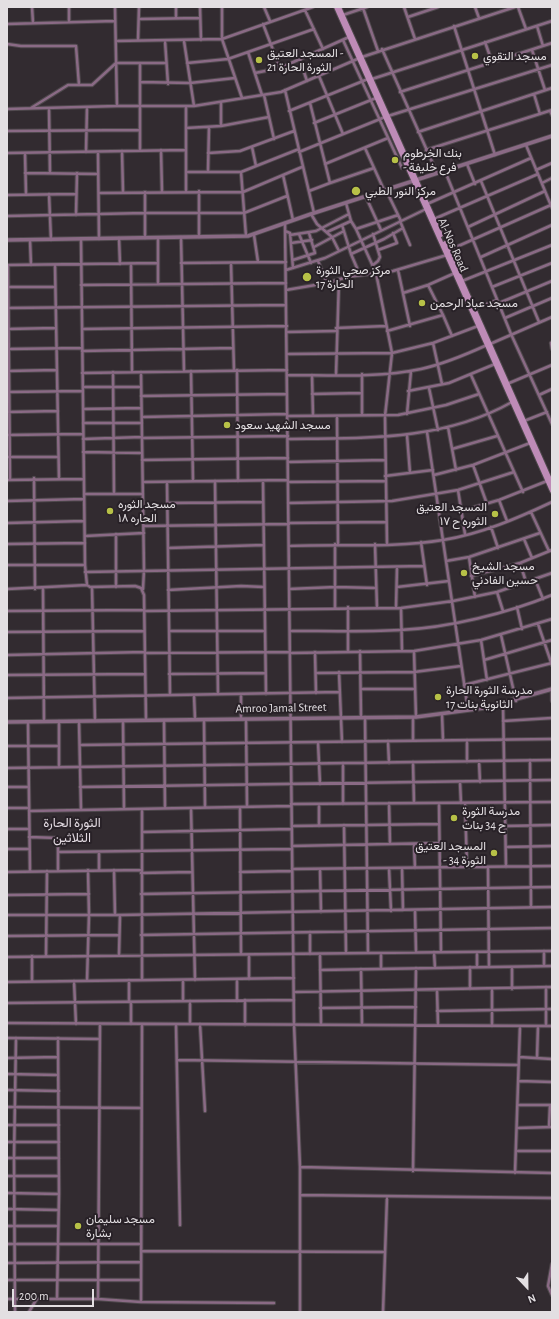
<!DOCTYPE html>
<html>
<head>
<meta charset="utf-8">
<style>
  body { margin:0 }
  #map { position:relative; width:559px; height:1319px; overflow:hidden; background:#322b30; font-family:"Alegreya Sans",sans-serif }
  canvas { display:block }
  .frame { position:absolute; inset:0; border:8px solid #e3dfe2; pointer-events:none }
  .north { position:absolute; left:507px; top:1267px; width:40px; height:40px; -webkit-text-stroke:3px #282127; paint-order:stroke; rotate:158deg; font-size:11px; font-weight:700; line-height:16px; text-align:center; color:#e3dfe2 }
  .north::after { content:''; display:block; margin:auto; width:14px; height:18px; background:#e3dfe2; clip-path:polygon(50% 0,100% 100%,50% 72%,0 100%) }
  .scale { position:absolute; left:12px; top:1289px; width:82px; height:18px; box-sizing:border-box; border:2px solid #e3dfe2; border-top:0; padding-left:5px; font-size:12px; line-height:14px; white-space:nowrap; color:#e3dfe2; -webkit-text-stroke:3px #282127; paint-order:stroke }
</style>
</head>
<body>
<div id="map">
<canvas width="559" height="1319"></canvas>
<div class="frame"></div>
<div class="north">N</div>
<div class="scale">200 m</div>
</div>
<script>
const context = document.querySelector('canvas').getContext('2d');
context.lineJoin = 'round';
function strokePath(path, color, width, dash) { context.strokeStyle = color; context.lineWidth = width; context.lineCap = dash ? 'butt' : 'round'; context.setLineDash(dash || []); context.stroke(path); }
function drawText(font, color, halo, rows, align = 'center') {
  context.font = font + ' "Alegreya Sans",Vazirmatn,sans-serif'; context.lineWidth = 4; context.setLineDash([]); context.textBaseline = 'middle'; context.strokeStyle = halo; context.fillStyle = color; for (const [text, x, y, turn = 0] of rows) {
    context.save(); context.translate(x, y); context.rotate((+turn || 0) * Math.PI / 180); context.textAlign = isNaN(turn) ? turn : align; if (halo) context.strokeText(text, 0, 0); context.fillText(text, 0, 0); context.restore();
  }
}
const minor = new Path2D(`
  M32 7 33 23
  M69 7V22
  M115 7 117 106
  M176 7V18
  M200 7 201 40
  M222 7V39L242 98
  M264 7 270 21
  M404 7 415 39
  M475 7 479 18
  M518 7 526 29
  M363 8 378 51
  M305 10 323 49
  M343 15 367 7
  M408 17 438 7
  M139 19 200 18
  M7 24 115 21
  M263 24 280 68
  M454 26 495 155
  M537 26 543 46
  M138 40 139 7
  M343 40 402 168 407 167
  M116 41 222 39 313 7
  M165 41 168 84
  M184 41 194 106
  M485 42 492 62
  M7 44 21 46H76L79 85
  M382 49 437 173
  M532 50 545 90
  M248 52 262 95
  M300 60 307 81
  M140 63V151
  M187 63 228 59 314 29
  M255 73 280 68 349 37
  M319 76 343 134
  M372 79 552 21
  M140 82 190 83 235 78
  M285 90 314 213
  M400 92 552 43
  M534 94 540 114
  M264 95 274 139
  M221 102V126
  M186 107V191
  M31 108 68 85H92L116 63H166
  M49 108 50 173
  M7 109 117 106H194L281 92 362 57 515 7
  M289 111 368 79
  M550 111 552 115
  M388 116 552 65
  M314 123 376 98
  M186 128 221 126 269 117
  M7 131 140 130
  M418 132 552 88
  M526 145 552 208
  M252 147 256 166
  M365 148 384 190
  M161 150 162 192
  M426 150 552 110
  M122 151 123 192
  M86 152 87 107
  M98 152 99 239
  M299 152 385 117
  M7 153 186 150
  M25 153 26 194
  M208 153 240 151 294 131
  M325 164 388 138
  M467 164 475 184
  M536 170 552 163
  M208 171 209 127
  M445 171 511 334 552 424
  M186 172H241L299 149
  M241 172 246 236
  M25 173 98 174
  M283 175 293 220
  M481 181 539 322
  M330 183 374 168
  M542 183 552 178
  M386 190 401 221
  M199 191V237
  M309 191 330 183 310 103
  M145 192V238
  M99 193 243 192 302 167
  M49 194 51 240
  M7 195 76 194
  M366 197 381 230
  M346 203 351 221 356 229 376 273 392 353 385 416 387 544
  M427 204 531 158
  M311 214 317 224 332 237 339 251
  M76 215 77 173
  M7 216 145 213H244L287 196
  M434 219 538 174
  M400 221 410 245
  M285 223 294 1024 300 1167V1312
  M342 225 351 254 360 275
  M468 227 545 191
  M356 229 398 215
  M285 231 290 233 293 268
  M327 232 351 221
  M299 234 311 263
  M373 234 380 257 378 261 373 265
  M254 235 258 262
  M290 235 316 231 349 214
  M181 237 184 371
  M119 238 120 264
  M158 238V284
  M81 239 85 565 87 585
  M30 240 31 265
  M291 243 312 240
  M314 247 344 231
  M378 250 397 243 393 233
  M447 251 551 205
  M351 254 384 239 403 228
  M481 257 552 225
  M293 260 315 253 309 233
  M318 261 327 283
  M181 263 286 262
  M231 263 234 370
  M131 264 132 372
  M7 265 158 263
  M8 265 10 480
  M55 265 59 479
  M286 270 325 258 426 209
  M398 270 410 326
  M462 281 552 245
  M81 285 286 283
  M428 285 443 315
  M8 287H55
  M492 287 552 263
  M286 290 327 283 347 277 393 271 447 255
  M403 293 428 285 455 273
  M499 303 552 281
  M7 308 286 305
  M474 309 497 300
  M505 318 552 298
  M336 328 386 326
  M7 329 56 328
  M82 329 287 326
  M387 331 443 315 452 336
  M287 332 336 331
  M552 342 551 343 552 349
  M433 343 442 384
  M490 344 552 317
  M7 349 82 348
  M82 351 233 348
  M287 354 392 353 433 343 478 326
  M237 370 238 481
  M7 371 57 370
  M191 371 193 481
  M113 372 114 494
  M141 372 144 570 143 589
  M82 373 287 370
  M287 375C331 375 378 378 421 369 444 364 465 355 487 345
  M312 375 313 416
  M336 375 339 279
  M471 375 523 492
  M507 384 552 365
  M83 387H141
  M429 388 438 430
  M408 391 449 383 495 364
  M7 392 83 391
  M312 394 362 393
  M539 395 552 389
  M141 396 287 394
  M83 409 141 408
  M7 412 58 411
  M407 414 411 371
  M362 415V374
  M288 416 398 415 446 405 479 394
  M337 416 338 544
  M142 417 287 414
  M524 421 547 412
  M83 423H142
  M448 427 456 470
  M427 432 468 710
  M7 435 83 434
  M407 435 410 473
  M142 438 288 436
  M83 439 142 437
  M288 439C365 438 443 441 512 402
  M452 449 497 436
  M83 452 142 453
  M7 457H58
  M142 460 288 458
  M288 462 385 460
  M473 465 487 504
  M434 475 473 465 530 443
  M385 476 433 470
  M34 478 35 589
  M7 480 84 479
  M215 481 218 694
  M263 481 266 694
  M143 482 288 480
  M167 482 170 695
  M288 482 385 481
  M458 490 465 534
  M84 494H143
  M499 500 507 521
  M7 501 84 499
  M167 503 263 502
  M288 503 392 501 458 490 514 472
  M461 511 499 500 547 481
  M531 512 549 551
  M7 523 84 521
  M289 523 386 522
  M144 526 289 524
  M491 527 498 548
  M85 536 144 533
  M524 539 532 558
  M421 542 427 585
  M7 544 85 543
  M335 544V608
  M375 544 377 608
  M289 546C340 544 393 548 443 540 481 534 518 518 552 502
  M168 548 264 545
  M469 557 475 597
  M446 561 469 557 540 533
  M520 563 526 582
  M7 565H85
  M85 572 424 566
  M471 576 520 563 552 550
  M535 579 543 599
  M92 587 95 721
  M116 587V534
  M397 587 449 581
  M7 589 87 585 90 587 135 586 141 588 144 595 146 720
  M43 589 44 721
  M289 589 336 587 376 588
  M168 590 241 586 264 587
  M497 592 503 611
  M517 607 522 629
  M396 608 397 567
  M401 608 402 651
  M7 611 144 610
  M144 611 401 608 453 601 497 592 552 573
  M538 624 552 665
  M169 631H265
  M290 631C326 631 363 632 400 630 448 628 508 613 552 595
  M7 632 144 631
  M501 635 516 701
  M481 640 487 680
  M360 651 361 717
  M414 651 416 717
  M315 652 316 693
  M348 652V607
  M145 653 290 652
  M290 653 414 651 481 640 552 619
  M7 655 145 652
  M484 660 552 640
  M339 672 342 742
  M316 673 414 672 461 666
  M169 674 265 673
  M7 675 145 674
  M464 685 552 663
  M361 689H415
  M552 689V701
  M241 694V719
  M194 695 195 719
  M7 698 340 692
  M503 704 506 867
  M442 714 443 740
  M365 717 368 953
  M246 719 247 806
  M164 720 165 808
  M204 720 205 807
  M59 721V767
  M79 721 81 810
  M123 721 124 809
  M503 721 552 718
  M28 722 30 871
  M467 740V762
  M388 741 389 763
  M413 741V717
  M318 742 320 784
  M80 745 552 739
  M7 746H59
  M530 760 531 907
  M479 761 480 782
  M413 762 414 803
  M343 763V804
  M7 768 552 760
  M460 782 461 803
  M7 787H28
  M80 787 552 780
  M389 803 390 844
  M439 803 441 952
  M465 803 467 867
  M291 804 552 802
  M319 804V826
  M240 807 241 954
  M7 808H29
  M191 808 195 980
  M29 811 291 806
  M344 825 346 953
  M292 826 439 824
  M506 826 552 825
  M7 829H29
  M142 832 292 829
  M29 837 58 838V871
  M414 844 415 868
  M292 846 439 843
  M506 847 552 846
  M7 849H29
  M58 852 292 849
  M99 853V870
  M488 867 489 967
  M389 868 391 911
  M402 868 403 910
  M292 869 552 866
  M320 869 321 912
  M114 870 115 915
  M7 872 142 870
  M240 872 292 871
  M141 873 192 872
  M141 894 552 887
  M7 895 89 894
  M415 910 416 952
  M7 915H120L552 907
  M310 932V954
  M141 935 552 928
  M7 936 119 935
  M434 952 435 968
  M477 952V967
  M381 953V968
  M320 954 321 1024
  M119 955 120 915
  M32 956V981
  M46 956 47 871
  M7 957 552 951
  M544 966V951
  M470 967V989
  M512 967V989
  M361 969 362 1025
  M320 970 552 966
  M237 979V1001
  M249 979V955
  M129 980V1002
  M142 980V809
  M183 980V1001
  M74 981 76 1024
  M87 981 89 915 88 870
  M7 982 294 978
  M437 990 438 1025
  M294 992 552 987
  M190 1001V1024
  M131 1002V1024
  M7 1003 294 1000
  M320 1008 416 1007
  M437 1011 552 1009
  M7 1023 552 1026
  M176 1024 180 1225
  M200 1024 205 1111
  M245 1025V1000
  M492 1026V989
  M546 1026V987
  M7 1038 100 1039
  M519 1057 552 1059
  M7 1058 58 1057
  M537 1058 538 1026
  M177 1060 518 1065
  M7 1074 58 1075
  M519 1081 552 1082
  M7 1090 59 1091
  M518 1105H552
  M7 1107 141 1108
  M7 1125H59
  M549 1127 550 1105
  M517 1128 552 1127
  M7 1142H59
  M516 1151H552
  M7 1158H59
  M301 1167 552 1173
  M413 1171 416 968
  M515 1173 520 1026
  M7 1176H59
  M7 1193 59 1194
  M300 1195 552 1198
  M7 1209 58 1210
  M7 1226H58
  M7 1244H141
  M141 1251 384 1252
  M7 1263 141 1262
  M552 1264 548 1286 552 1295
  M7 1280H141
  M7 1299H98L141 1302 274 1303
  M57 1299 59 1194 58 1038
  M98 1299 100 1024
  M141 1302 142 1024
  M15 1312 14 1158 16 1038
  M29 1312 36 1300
  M383 1312 387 1197`);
const tertiary = new Path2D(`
  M7 240 248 236 311 214 552 136
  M7 722 416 717 484 708 552 689`);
const secondary = new Path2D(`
  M336 7 552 491
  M339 7 441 235
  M445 243 552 484`);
strokePath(minor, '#4e484c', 4.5);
strokePath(tertiary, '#4e484c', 5.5);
strokePath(secondary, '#4e484c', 6);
strokePath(minor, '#8a6a85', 2.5);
strokePath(tertiary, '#8a6a85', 3.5);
strokePath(secondary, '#be8bb7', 4);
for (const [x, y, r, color] of [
  [475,56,4,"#b7c147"],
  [259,60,4,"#b7c147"],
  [395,160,4,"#b7c147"],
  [356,191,5,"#b7c147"],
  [307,277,5,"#b7c147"],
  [422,303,4,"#b7c147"],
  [227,425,4,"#b7c147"],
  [110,511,4,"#b7c147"],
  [495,514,4,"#b7c147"],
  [464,573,4,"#b7c147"],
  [438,697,4,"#b7c147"],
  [454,818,4,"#b7c147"],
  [494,853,4,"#b7c147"],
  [78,1226,4,"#b7c147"]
]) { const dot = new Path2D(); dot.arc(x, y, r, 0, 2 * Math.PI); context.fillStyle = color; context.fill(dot); strokePath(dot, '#282127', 1.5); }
drawText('12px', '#e3dfe2', '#282127', [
  ["المسجد العتيق -",267,53],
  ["الثورة الحارة 21",267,67],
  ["مسجد التقوي",483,56],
  ["بنك الخرطوم",403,153],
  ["- فرع خليفة",403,167],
  ["مركز النور الطبي",365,191],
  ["مركز صحي الثورة",316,270],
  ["الحارة 17",316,284],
  ["مسجد عباد الرحمن",430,303],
  ["مسجد الشهيد سعود",235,425],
  ["مسجد الثوره",118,504],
  ["الحاره ١٨",118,518],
  ["المسجد العتيق",487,507,"right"],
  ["الثوره ح ١٧",487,521,"right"],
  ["مسجد الشيخ",472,566],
  ["حسين الفادني",472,580],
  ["مدرسة الثورة الحارة",446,690],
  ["17 الثانوية بنات",446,704],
  ["مدرسة الثورة",462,811],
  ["ح 34 بنات",462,825],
  ["المسجد العتيق",486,846,"right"],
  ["- الثورة 34",486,860,"right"],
  ["مسجد سليمان",86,1219],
  ["بشارة",86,1233]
], 'left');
drawText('12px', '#e3dfe2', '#282127', [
  ["Al-Nos Road",453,245,66],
  ["Amroo Jamal Street",281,708,-1]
]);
drawText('13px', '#e2dae1', '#282127', [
  ["الثورة الحارة",72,823],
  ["الثلاثين",72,838]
]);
</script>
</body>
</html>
